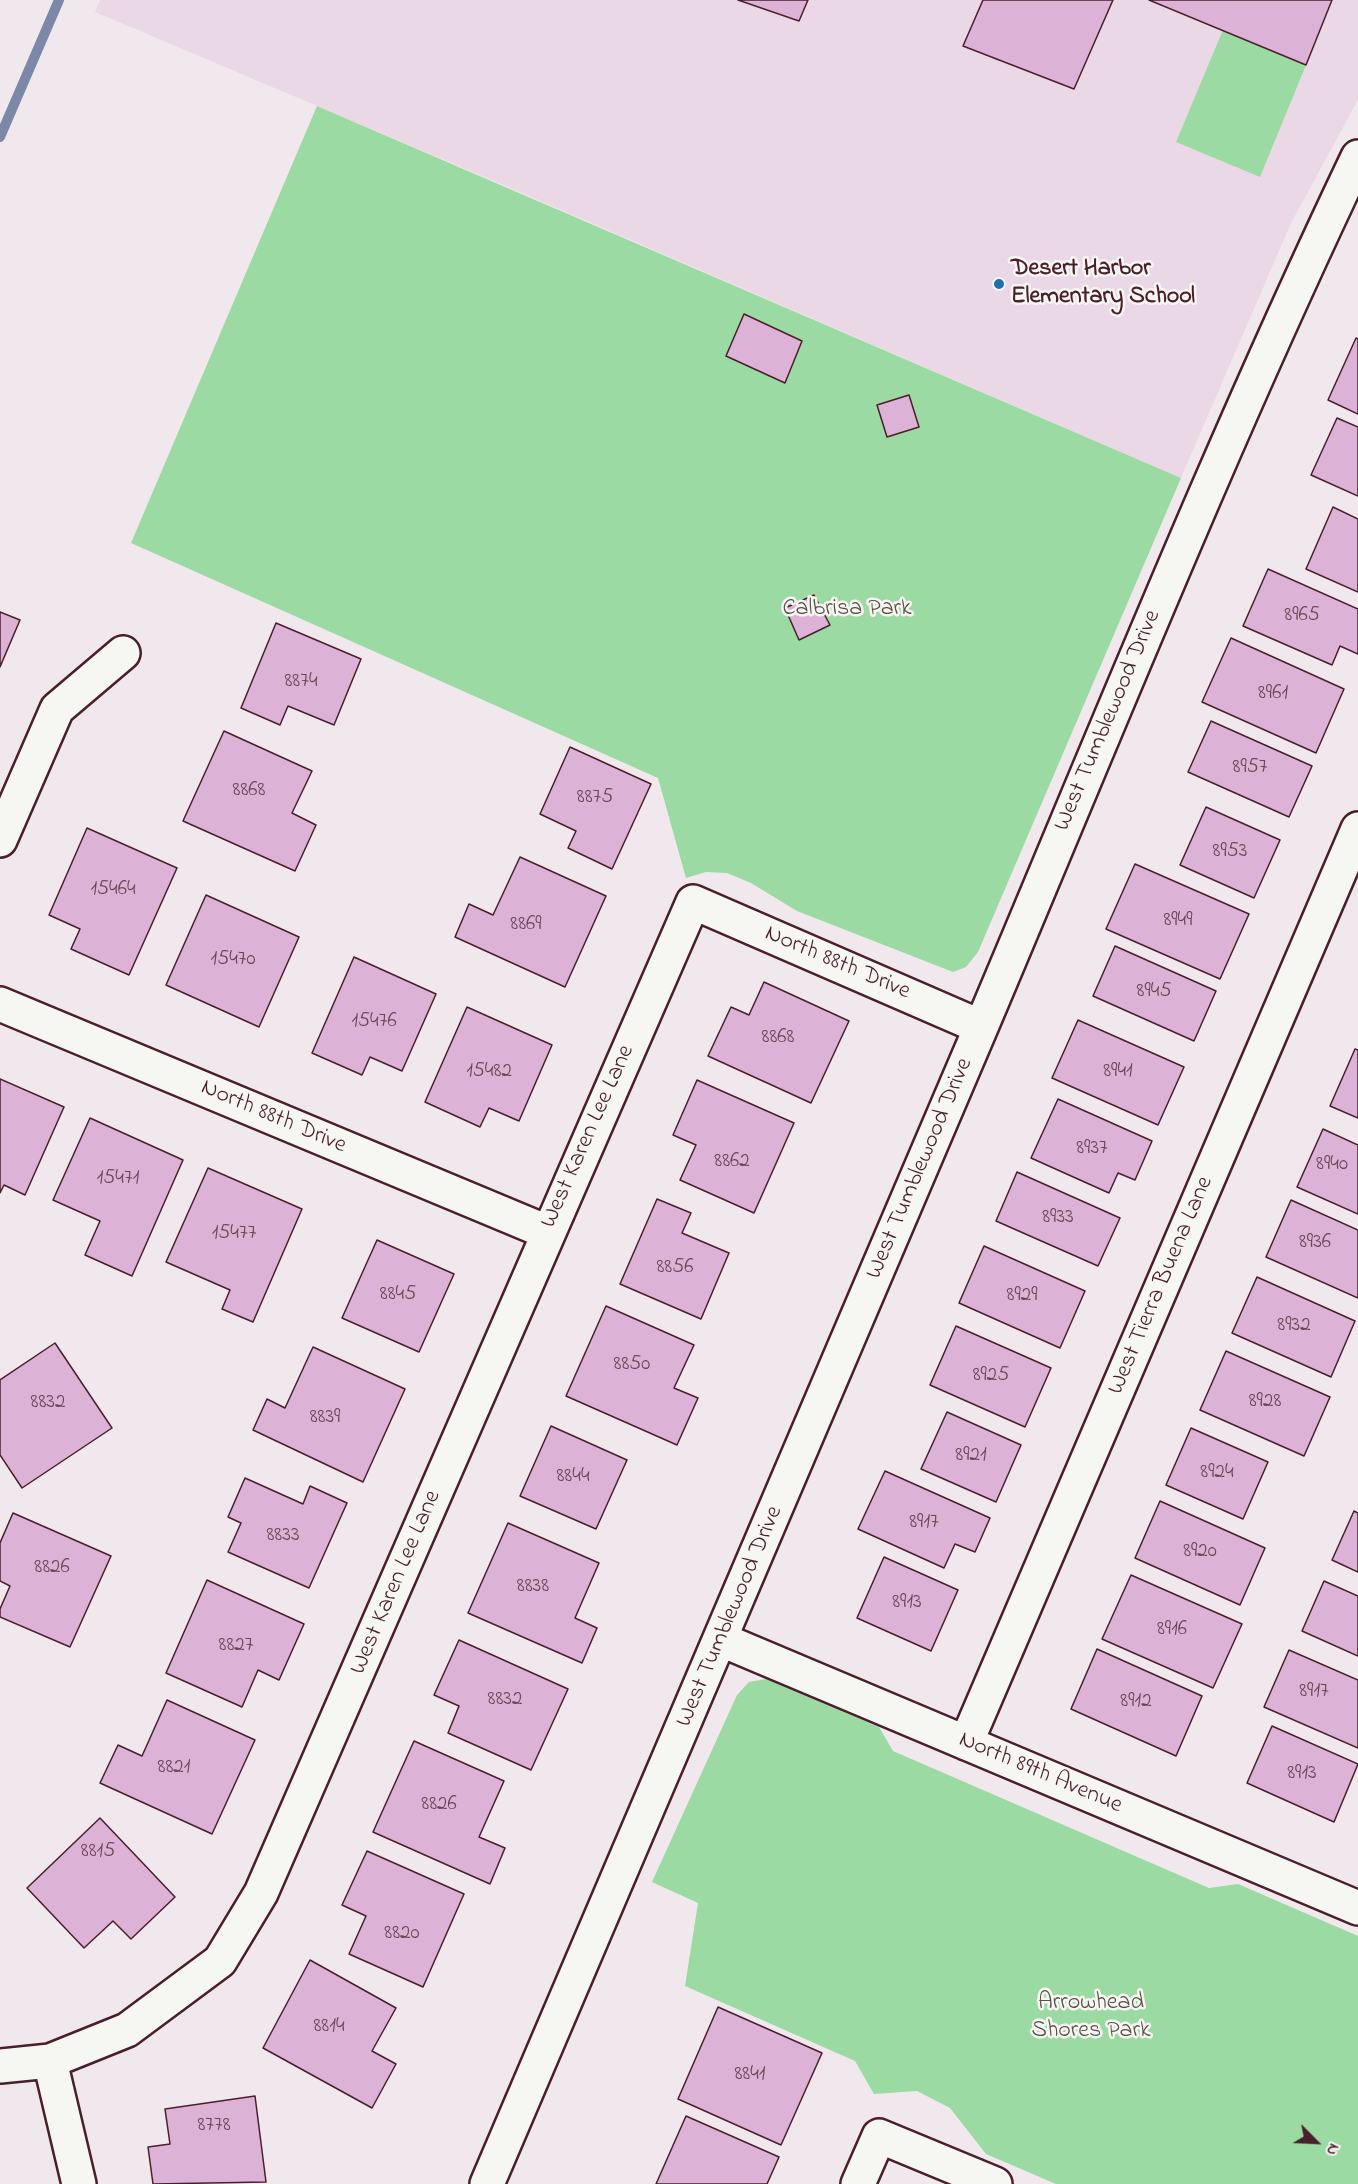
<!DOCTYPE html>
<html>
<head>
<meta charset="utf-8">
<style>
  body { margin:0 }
  #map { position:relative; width:1358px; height:2184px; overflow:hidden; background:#f1e8ed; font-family:"Indie Flower",sans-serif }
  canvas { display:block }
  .north { position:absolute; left:1286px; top:2112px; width:60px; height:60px; -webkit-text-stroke:4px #f6f6f2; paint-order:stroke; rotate:114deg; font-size:16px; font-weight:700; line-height:24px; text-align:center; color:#4a1f2b }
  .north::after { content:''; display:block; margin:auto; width:21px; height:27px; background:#4a1f2b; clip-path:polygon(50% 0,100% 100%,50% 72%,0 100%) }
</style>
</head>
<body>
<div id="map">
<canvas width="1358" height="2184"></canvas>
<div class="north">N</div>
</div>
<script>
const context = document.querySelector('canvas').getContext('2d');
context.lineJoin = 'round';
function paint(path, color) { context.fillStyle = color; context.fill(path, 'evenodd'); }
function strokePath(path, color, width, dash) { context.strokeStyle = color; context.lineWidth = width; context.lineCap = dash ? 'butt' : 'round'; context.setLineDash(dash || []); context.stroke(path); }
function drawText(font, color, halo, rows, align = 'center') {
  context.font = font + ' "Indie Flower",sans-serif'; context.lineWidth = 5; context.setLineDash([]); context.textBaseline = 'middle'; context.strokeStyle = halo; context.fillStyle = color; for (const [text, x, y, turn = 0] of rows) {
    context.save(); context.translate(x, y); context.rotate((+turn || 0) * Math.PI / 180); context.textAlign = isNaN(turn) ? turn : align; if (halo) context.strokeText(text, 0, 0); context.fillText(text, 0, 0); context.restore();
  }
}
paint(new Path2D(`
  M100 0H1358V100L1291 223 1181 478 499 183 95 12Z`), '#ebd8e6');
paint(new Path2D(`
  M1223 30 1306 65 1260 177 1176 142Z
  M317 106 1181 478 978 952 966 967 953 972 797 911 751 883 727 873 706 872 686 878 658 778 131 543Z
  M766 1679 879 1727 893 1751 1209 1888 1238 1884 1358 1936V2184H1056L986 2154 950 2108 917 2091 874 2094 855 2061 685 1986 698 1903 652 1882 737 1695 749 1682Z`), '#9bdaa2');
strokePath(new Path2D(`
  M0 137 59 0`), '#7b88a7', 10);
const building = new Path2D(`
  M738 0H808L799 21Z
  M983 0H1113L1074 89 963 46Z
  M1149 0H1332L1306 65Z
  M744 314 802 341 785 383 726 356Z
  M1356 338 1358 339V414L1328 400Z
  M909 395 919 427 887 437 877 405Z
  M1337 418 1358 427V496L1311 475Z
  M1333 507 1358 519V592L1306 569Z
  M1268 569 1358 609V654L1340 646 1332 665 1243 626Z
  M814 595 830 625 799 640 785 608Z
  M0 612 20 620 0 667Z
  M276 623 361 659 334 725 288 706 280 725 241 708Z
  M1231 638 1344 689 1316 753 1202 702Z
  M1211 721 1312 766 1289 817 1188 772Z
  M224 731 312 771 292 813 316 825 295 871 183 821Z
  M570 747 651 784 612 869 568 848 576 831 540 814Z
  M1206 807 1280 840 1254 898 1180 865Z
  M87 828 177 868 129 975 71 949 80 929 49 915Z
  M520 857 606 896 565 987 455 937 469 904 493 915Z
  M1135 864 1249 914 1220 979 1106 929Z
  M206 895 299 937 259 1027 166 985Z
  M1115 946 1216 991 1194 1041 1093 996Z
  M354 957 436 994 402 1071 370 1057 362 1075 312 1053Z
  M764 982 849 1021 811 1103 708 1056 731 1007 749 1015Z
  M467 1007 552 1045 519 1121 489 1108 480 1127 425 1102Z
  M1078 1020 1184 1067 1158 1125 1052 1078Z
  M1355 1049 1358 1050V1118L1330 1106Z
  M0 1079 64 1107 25 1195 4 1185 0 1193Z
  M697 1080 794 1123 754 1213 680 1180 696 1145 673 1135Z
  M1058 1099 1152 1141 1135 1180 1118 1173 1109 1193 1031 1158Z
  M90 1118 183 1160 132 1276 85 1255 100 1221 53 1200Z
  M1323 1129 1358 1145V1214L1297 1187Z
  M208 1168 302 1209 253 1322 222 1309 230 1290 166 1262Z
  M1017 1172 1120 1218 1098 1266 996 1221Z
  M657 1199 691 1213 682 1233 729 1253 701 1319 620 1284Z
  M1291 1200 1358 1230V1298L1266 1257Z
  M377 1240 454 1274 419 1352 342 1318Z
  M984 1246 1085 1291 1060 1348 959 1303Z
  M1257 1277 1355 1321 1331 1377 1232 1333Z
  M606 1306 694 1345 674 1388 698 1398 677 1445 566 1396Z
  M956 1326 1051 1368 1025 1427 930 1385Z
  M55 1343 112 1428 22 1488 0 1455V1380Z
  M313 1347 405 1389 363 1482 253 1430 267 1399 285 1408Z
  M1226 1351 1330 1397 1304 1456 1200 1410Z
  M947 1412 1021 1445 996 1502 921 1469Z
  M551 1426 627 1460 596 1529 520 1496Z
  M1191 1428 1268 1462 1243 1519 1166 1485Z
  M885 1471 990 1518 975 1552 955 1544 944 1568 858 1529Z
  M245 1478 303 1504 310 1486 347 1503 309 1588 228 1552 241 1523 228 1517Z
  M1160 1501 1265 1548 1240 1605 1135 1558Z
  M1354 1511 1358 1513V1572L1332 1560Z
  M13 1513 111 1556 70 1647 0 1617V1609L10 1586 0 1581V1543Z
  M508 1523 599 1563 575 1618 597 1628 582 1663 468 1613Z
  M884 1557 958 1590 931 1651 857 1618Z
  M1131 1575 1242 1624 1213 1688 1102 1639Z
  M207 1580 304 1624 279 1680 258 1670 242 1707 166 1673Z
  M1324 1581 1358 1596V1656L1302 1631Z
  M459 1640 568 1689 531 1770 448 1733 459 1706 434 1695Z
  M1097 1649 1202 1696 1176 1756 1071 1709Z
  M1289 1650 1358 1680V1748L1264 1707Z
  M167 1700 255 1740 212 1834 100 1783 118 1745 142 1756Z
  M1272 1726 1358 1764 1334 1822 1247 1783Z
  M414 1741 504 1781 479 1837 505 1848 490 1884 373 1832Z
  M100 1818 175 1897 131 1939 113 1921 84 1948 27 1888Z
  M367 1851 464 1894 423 1987 349 1954 366 1916 342 1905Z
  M310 1960 396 2008 372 2051 396 2064 372 2108 263 2048Z
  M718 2007 822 2053 781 2145 678 2099Z
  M255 2096 266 2182 153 2184 148 2147 170 2144 165 2109Z
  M686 2116 779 2157 767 2184H656Z`);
paint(building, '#dcb2d7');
strokePath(building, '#4a1f2b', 1.5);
const street = new Path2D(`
  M0 840 57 709 123 653
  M0 1004 547 1232
  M722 1640 1358 1908
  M966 1743 1358 829
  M0 2066 50 2061
  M79 2184 50 2061 127 2030 220 1961 261 1893 693 902 981 1027
  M487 2184C653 1801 817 1417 979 1032 1103 739 1221 444 1358 157
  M858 2184 879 2136 995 2184`);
strokePath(street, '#4a1f2b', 38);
strokePath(street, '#f6f6f2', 33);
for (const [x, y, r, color] of [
  [999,284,6,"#1f6fb2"]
]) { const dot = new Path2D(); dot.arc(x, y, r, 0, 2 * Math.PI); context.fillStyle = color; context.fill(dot); strokePath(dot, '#f6f6f2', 2); }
drawText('21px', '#6e4456', null, [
  ["8965",1302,617],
  ["8874",301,683],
  ["8961",1273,695],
  ["8957",1250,769],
  ["8868",249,792],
  ["8875",595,799],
  ["8953",1230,853],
  ["15464",113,891],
  ["8949",1178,922],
  ["8869",526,926],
  ["15470",233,961],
  ["8945",1154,993],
  ["15476",374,1023],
  ["8868",778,1039],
  ["15482",489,1073],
  ["8941",1118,1073],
  ["8937",1092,1150],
  ["8862",732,1163],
  ["8940",1332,1166],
  ["15471",118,1180],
  ["8933",1058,1219],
  ["15477",234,1235],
  ["8936",1315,1244],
  ["8856",675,1269],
  ["8845",398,1296],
  ["8929",1022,1297],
  ["8932",1294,1327],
  ["8850",632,1366],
  ["8925",991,1377],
  ["8928",1265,1403],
  ["8832",48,1404],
  ["8839",325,1419],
  ["8921",971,1457],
  ["8924",1217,1474],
  ["8844",573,1478],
  ["8917",924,1524],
  ["8833",283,1537],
  ["8920",1200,1553],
  ["8826",52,1569],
  ["8838",533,1588],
  ["8913",907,1604],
  ["8916",1172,1631],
  ["8827",236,1647],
  ["8917",1314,1693],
  ["8832",505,1701],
  ["8912",1136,1703],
  ["8821",174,1769],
  ["8913",1302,1775],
  ["8826",439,1806],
  ["8815",98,1853],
  ["8820",402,1935],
  ["8814",329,2028],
  ["8841",750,2076],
  ["8778",214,2127]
]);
drawText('bold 24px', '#4a1f2b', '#f6f6f2', [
  ["Desert Harbor",1011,270],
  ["Elementary School",1011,298]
], 'left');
drawText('24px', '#5e4e49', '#f6f6f2', [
  ["Calbrisa Park",847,610],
  ["Arrowhead",1091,2004],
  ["Shores Park",1091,2032]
]);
drawText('24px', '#4a1f2b', '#f6f6f2', [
  ["West Tumblewood Drive",1109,721,-67],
  ["North 88th Drive",837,964,23],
  ["North 88th Drive",273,1118,23],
  ["West Karen Lee Lane",589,1137,-66],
  ["West Tumblewood Drive",921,1169,-67],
  ["West Tierra Buena Lane",1162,1286,-67],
  ["West Karen Lee Lane",397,1583,-67],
  ["West Tumblewood Drive",731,1617,-67],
  ["North 89th Avenue",1040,1774,23]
]);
</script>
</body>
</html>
